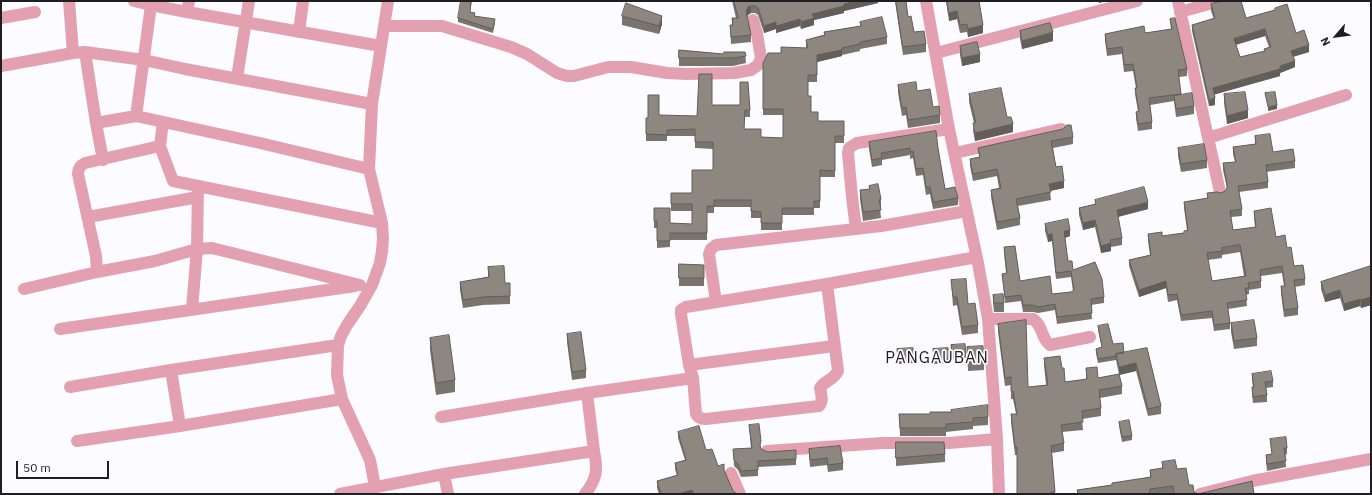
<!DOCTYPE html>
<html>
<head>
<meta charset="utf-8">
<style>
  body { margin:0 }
  #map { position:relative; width:1372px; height:495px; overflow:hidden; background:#fcfbff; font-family:"IBM Plex Sans",sans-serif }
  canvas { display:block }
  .frame { position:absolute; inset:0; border:2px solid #1f1e22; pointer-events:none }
  .north { position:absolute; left:1316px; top:16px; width:40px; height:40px; -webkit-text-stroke:3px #fcfbff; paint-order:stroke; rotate:242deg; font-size:11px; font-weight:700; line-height:16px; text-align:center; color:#1f1e22 }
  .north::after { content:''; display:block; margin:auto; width:14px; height:18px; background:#1f1e22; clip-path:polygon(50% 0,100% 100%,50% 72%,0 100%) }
  .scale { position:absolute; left:16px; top:461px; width:93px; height:18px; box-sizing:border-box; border:2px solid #1f1e22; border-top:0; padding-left:5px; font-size:12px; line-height:14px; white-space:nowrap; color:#1f1e22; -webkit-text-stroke:3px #fcfbff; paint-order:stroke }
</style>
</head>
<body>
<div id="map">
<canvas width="1372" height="495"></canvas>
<div class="frame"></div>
<div class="north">N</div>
<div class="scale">50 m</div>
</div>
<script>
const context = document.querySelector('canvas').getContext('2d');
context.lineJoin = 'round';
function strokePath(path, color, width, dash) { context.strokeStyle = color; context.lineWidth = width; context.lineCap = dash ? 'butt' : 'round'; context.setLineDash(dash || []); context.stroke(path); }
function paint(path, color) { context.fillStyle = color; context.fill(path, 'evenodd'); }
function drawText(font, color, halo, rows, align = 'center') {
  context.font = font + ' "IBM Plex Sans",sans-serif'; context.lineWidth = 3.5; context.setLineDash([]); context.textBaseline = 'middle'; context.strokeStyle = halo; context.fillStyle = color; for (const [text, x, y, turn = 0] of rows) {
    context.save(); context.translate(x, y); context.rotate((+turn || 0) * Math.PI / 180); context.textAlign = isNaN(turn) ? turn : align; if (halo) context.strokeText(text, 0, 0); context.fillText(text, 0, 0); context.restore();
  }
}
strokePath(new Path2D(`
  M69 1 73 53 85 52 96 123
  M134 1 151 5 136 116
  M189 1 187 12 381 46
  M926 1 949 129 978 263 988 319 997 439 999 494
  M1178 1 1220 192
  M151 5 187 12
  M1180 12 1220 1
  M1 18 35 12
  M385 26H442L511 47 527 54 557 73 567 76H574L608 67H631L667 73 687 74 734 73 751 70 758 65 761 58 757 34 753 20
  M299 32 303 1
  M85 52 144 60 185 69 372 104
  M936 53 1137 1
  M1 66 73 53
  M237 78 249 1
  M1208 138 1346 95
  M160 146 163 122
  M955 153 1061 129
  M103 160 96 123 136 116 260 143 369 169
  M88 217 198 197
  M856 229 852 197 848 153 849 148 857 143 949 129
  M827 284 838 371C833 381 826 379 820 388 821 394 824 401 819 406L706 419C702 419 698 418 696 414L693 378 689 365 681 314V310L686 307 692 306 827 284 977 257
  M360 285 212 248 197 249 155 261 97 272 96 256 78 174C78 169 81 165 85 163L160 146 173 181 382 223
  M24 289 97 272
  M716 302 709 254 711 249 716 245 881 226 967 211
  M192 309 197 249 198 186
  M988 319H1033C1043 325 1041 339 1050 345L1090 337
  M60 329 355 286
  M689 365 834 346
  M171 370 180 426
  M70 387 171 370 338 345
  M441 417 587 393 693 378
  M77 441 180 426 342 399
  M767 451 883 443H949L997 439
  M731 473 740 494
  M444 474 448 494
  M375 487 370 460 342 399 337 375 338 345 341 336 347 325 360 306 372 285 380 263 382 251 383 239 382 223 369 169 372 104 388 1
  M340 494 444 474 594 451 587 393
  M585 494C597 479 598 469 594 451
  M1200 494 1252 481 1371 459`), '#e2a0b0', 12);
paint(new Path2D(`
  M472 1 470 12 475 16 495 23 493 33 458 22V18Z
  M732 1H878V3L844 11V13L814 20V25L801 29 800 26 776 33V29L764 33 758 15 755 13H751L748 15 747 17 751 35V42L731 44 730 25H732V18H736Z
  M895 1H906L908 17 914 32 926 44V52L903 55Z
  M946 1H979L983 33 968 37 967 32 960 33 957 19 949 21Z
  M1211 4 1246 18 1275 10V8L1296 33 1309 52 1293 57 1295 67 1280 73V76L1215 94V105L1209 106 1192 31V25L1214 19 1211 11ZM1265 36 1269 47 1264 49V51L1240 57 1236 45Z
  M622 16 662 24 659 34 622 25Z
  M1170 19 1187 69V76L1179 77 1181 95 1194 106V114L1176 117 1174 101 1150 105 1152 122V129L1138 131 1136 118V112L1138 111 1135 94 1136 88 1133 71 1124 72 1122 54 1107 56 1105 40V34L1145 33 1171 29Z
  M860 22 887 37V44L860 49V51L842 55V56L817 62V82H808V96L811 112 818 121H844V143H835V177H820V208H814V215H782V230H761V218H751V207H714V213H707V240H670V247L657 248V228H654V208L670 223 692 224V211H671V193H692L713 170V149L695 148V136H667V141H646V118L659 115 697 116 712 105 750 110V117H745L744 129 761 137 783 138V115H763V63L781 53 806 48V40L824 35V32L860 26Z
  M1020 31 1053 41 1022 49 1020 39Z
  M960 46 980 62 962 66 960 55Z
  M679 50 723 54 745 52 746 63 733 66H679Z
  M898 85 917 91 940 115V123L908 128 906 115 902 116 898 93Z
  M969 94 1007 117 1013 132 975 141 973 131 974 123 969 102Z
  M1224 94 1248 118 1227 124 1224 103Z
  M1255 136 1273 152 1295 161V168L1266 172 1268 182V188L1239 192 1242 209V216L1231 217 1233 230 1255 227 1254 217V211L1276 237 1287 248 1294 266 1305 279V285L1295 287 1298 308V315L1284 317 1281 293V286H1284L1282 273 1261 276V288L1249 290V294L1246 295 1247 306 1228 309 1230 323V329L1214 331 1212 318 1181 321 1177 300 1168 302 1166 288 1139 297 1129 266V260L1150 255 1148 241V234L1162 236 1184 233 1187 230 1184 208V202L1207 198V193H1221L1225 191 1227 188 1223 170V163L1235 162 1233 154V147L1255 144ZM1240 252 1244 276 1212 281 1208 260 1222 258V255Z
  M1073 137V144L1053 148 1056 167 1064 188 1050 191 1051 200 1018 206 1020 218V225L997 230 991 197V190L999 188 997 176 973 181 970 166V159L979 157 978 148Z
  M869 142 938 148 945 189 958 198V205L933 209 930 194 926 195 923 175 916 176 913 158 910 159V155L882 160V165L872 167 869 149Z
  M1178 148 1207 160V168L1181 172 1178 156Z
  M869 186 881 199V208H880L881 218 863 221 860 199V190L869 189Z
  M1095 200 1148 209 1118 217 1122 238V245L1111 247V251L1101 253 1095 227 1083 230 1079 215V208L1095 204Z
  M1045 224 1070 236 1065 238 1068 261 1073 270 1104 297V303L1091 305 1092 319 1057 324 1055 310 1038 313 1033 312H1023L1021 301 1005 303 1002 274 1006 273 1004 253V247L1020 281 1052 294 1071 292 1073 291 1071 277 1056 279 1052 241 1048 242 1045 231Z
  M679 264 704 265V286H679Z
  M1371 266V305L1361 308 1360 306 1344 311 1340 298 1325 302 1321 289V282Z
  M488 267 505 283H510V304L483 305 463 308 460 290V282L488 277Z
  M951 280 968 304 978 325V333L962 335 957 305 953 306Z
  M993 295 1004 303V312H994L993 303Z
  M1231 323 1257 338V346L1234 349 1231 332Z
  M998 324 1028 387 1046 385 1044 365V358L1062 368 1065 382 1086 379V368L1098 378 1119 374 1116 360 1098 363 1096 353V349L1102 347 1098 330V326L1113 344 1124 353 1147 348 1161 406V414L1148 416 1136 371 1119 375 1122 386V394L1100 398 1101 408V416L1082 419 1083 430 1062 432 1064 443V451L1052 453 1055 494H1017V455H1015L1011 422V414H1016L1013 399H1011V385L1005 386 998 332Z
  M567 334 586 370V378L572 380 567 342Z
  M430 338 455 380V392L436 395 430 350Z
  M951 345 966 353V358L952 359Z
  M967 347 984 362V370L968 371Z
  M897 349 914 359V363L898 364Z
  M933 349 949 358V363L934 364Z
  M1252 374 1273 381V387L1266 388 1267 395V402L1253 403 1252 394V387H1253L1252 380Z
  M899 414 988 417V425L973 426V429L946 432V436H900Z
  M1119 422 1132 436V440L1122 442 1119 426Z
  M749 425 761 447V449L768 452 796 459V465L758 467V476L741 477 738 470 734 466 733 449 751 448Z
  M678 432 706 450 718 466 724 470 733 491 737 494H659L657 488V481L677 476 675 469V463L685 460 678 438Z
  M1270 439 1287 448V454L1285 455 1286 467 1267 471 1266 462V455L1272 454Z
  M896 442 945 454V462L896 466Z
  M809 449 843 463V470L828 472 827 465 810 467 809 456Z
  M1162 462 1177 469 1189 485 1194 492 1198 494H1254H1173V493L1166 494H1077V490L1112 485 1150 477V470L1162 468Z`), '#7a746e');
paint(new Path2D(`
  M857 1H878V3L844 11V13L814 20V25L801 29V22L812 14 844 4Z
  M1099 1H1107L1099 3Z
  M751 6V13L748 15 746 19V11L748 7Z
  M957 11V19L949 21V13Z
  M662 16V24L659 34V26Z
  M800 19V26L776 33V29L764 33V26L776 22Z
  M983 25V33L968 37V29Z
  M1265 29V36L1234 45V39Z
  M1053 32V41L1022 49V41Z
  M1309 45V52L1291 57V51Z
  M842 50V56L817 62V82V55Z
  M980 54V62L962 66V58Z
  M1295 61V67L1280 73V76L1213 95V88Z
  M1215 98V105L1209 106V100Z
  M1277 105V109L1268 111V107Z
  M1248 110V118L1227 124V116Z
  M1013 124V132L975 141V133Z
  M1064 181V188L1049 191V184Z
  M1148 202V209L1117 217V210Z
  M1095 220V227L1083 230V223Z
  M1070 230V236L1064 238V231Z
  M1052 234V241L1048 242V235Z
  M1111 243V251L1101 253V246Z
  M1166 281V288L1139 297V290Z
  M1340 290V298L1325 302V295Z
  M1371 297V305L1361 308V300Z
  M1360 299V306L1344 311V304Z
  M1136 363V371L1119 375V367Z
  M692 490V494H678Z`), '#635e5a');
const building = new Path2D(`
  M461 1H471L470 12 475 13 474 16 495 19 493 29 458 18Z
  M734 1H857L844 4V6L812 14 814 18 801 22 800 19 776 26V22L764 26 758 8 755 6H751L748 7 746 11 751 35 731 37 730 25H733L732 18H738Z
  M896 1H906L908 17 911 16 914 32 924 31 926 44 903 47Z
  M947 1H979L983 25 968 29 967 24 960 25 957 11 949 13Z
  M1223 1H1241L1246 18 1275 10V8L1287 4 1296 33 1304 30 1309 45 1291 51 1295 61 1280 66V69L1213 88 1215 98 1209 100 1192 25 1215 18 1211 4ZM1265 29 1271 47 1264 49 1265 51 1240 57 1234 39Z
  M626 3 662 16 659 26 622 16Z
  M882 17 887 37 860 42V44L842 48V50L817 55V75H808V96H811V112H818V121H844V136H835V171L820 170V201H814V208H782V223H761V212L751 211V200H714V206H707V233H670V241H657V221H654V208H670V223L692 224V204H671V193H692V170H713V142H695V129L667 130V135L646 134V118H648V95H659V115L697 116 699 74H712V105H740V82H748L750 110H745L744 129H761V137L783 138V109H763V63L768 53H781V47L808 48 806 40 825 35 824 32 861 26 860 22Z
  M1175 18 1187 69 1178 70 1181 94 1149 98 1152 122 1138 124 1136 112 1139 111 1135 88H1137L1133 64 1124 65 1122 47 1107 49 1105 34 1144 26 1145 33 1172 29 1170 19Z
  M1050 23 1053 32 1022 41 1020 31Z
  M977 42 980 54 962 58 960 46Z
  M679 50 723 54 724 52H745L746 56 733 58H679Z
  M916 82 917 91 930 89 933 107 939 106 940 115 908 120 906 107 902 108 898 85Z
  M1001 88 1007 117H1011L1013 124 975 133 973 123H976L969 94Z
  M1245 92 1248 110 1227 116 1224 94Z
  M1275 92 1277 105 1268 107 1265 93Z
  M1192 93 1194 106 1176 109 1174 96Z
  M1067 125H1071L1073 137 1051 141 1056 167 1062 166 1064 181 1049 184 1051 192 1016 199 1020 218 997 222 991 190 1001 188 997 169 973 174 970 159 980 157 978 148 1063 129Z
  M936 131 938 148 945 189 955 187 958 198 933 202 930 187H926L923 168 916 169 913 151 910 152V148L881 153 882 158 872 160 869 142Z
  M1270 134 1273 152 1293 149 1295 161 1266 165 1268 182 1238 186 1242 209 1230 211 1233 230 1256 227 1254 211 1271 208 1276 237 1285 235 1287 248 1291 247 1294 266 1303 265 1305 279 1294 280 1298 308 1284 310 1281 286H1285L1282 266 1260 270 1261 281 1248 283 1249 288H1245L1247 300 1227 303 1230 323 1214 325 1212 311 1181 315 1177 294 1168 295 1166 281 1139 290 1129 260 1151 255 1148 234 1162 232V236L1184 233V231L1188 230 1184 202 1208 198 1207 193 1217 192 1221 193 1225 191 1227 188V184L1223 163 1236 162 1233 147 1256 144 1255 136ZM1240 245 1246 276 1212 281 1207 253 1222 251V248Z
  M1204 144 1207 160 1181 164 1178 148Z
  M878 184 881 199 879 200 881 210 863 212 860 190 870 189 869 186Z
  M1144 187 1148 202 1117 210 1122 238 1110 240 1111 243 1101 246 1095 220 1083 223 1079 208 1096 204 1095 200Z
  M1068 219 1070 230 1064 231 1068 261H1072L1073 270 1095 262 1102 279 1104 297 1091 299 1092 313 1057 317 1055 304 1038 307 1033 305H1023L1021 295 1005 297 1002 274 1007 273 1004 247 1015 246 1020 281 1050 276 1052 294 1071 292 1074 290 1071 271 1056 273 1052 234 1048 235 1045 224Z
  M679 264 704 265V278H679Z
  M504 266 505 283H510V296L483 297 463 300 460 282 489 277 488 267Z
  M1371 266V297L1361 300 1360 299 1344 304 1340 290 1325 295 1321 282Z
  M966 279 968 304 975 303 978 325 962 327 957 297H953L951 280Z
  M1003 294 1004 303H994L993 295Z
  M1026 320 1028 387 1048 385 1044 358 1060 356 1062 368H1064L1065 382 1087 379 1086 368 1097 367 1098 378 1119 374 1122 386 1099 390 1101 408 1082 411 1083 422 1061 425 1064 443 1051 446 1055 492H1051V494H1017V447H1015L1011 414H1017L1013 391H1011V377L1005 378 998 324Z
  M1254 320 1257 338 1234 341 1231 323Z
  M1108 324 1113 344 1123 343 1124 353 1116 354V356L1098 359 1096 349 1102 347 1098 326Z
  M581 332 586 370 572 372 567 334Z
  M449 335 455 380 436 383 430 338Z
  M965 344 966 353 952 354 951 345Z
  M983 346 984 362 968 363 967 347Z
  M913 348 914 359 898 360 897 349Z
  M948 348 949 358 934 360 933 349Z
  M1147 348 1161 406 1148 409 1136 363 1119 367 1116 354Z
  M1271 371 1273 381 1265 382 1267 395 1253 397 1252 387H1254L1252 374Z
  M988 405V417L973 418V422L946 424V428H900L899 414H930V412H952L951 410Z
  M1129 420 1132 436 1122 437 1119 422Z
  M759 424 761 441 760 445 761 449 768 452 796 450V459L758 461V470L741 471 738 464 734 460 733 449 752 448 749 425Z
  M699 426 706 450 712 449 718 466 724 464V470L733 491 737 494H694L692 490 678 494H661L657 481 678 475 675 463 686 460 678 432Z
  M1286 437 1287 448H1284L1286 461 1267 464 1266 455 1272 454 1270 439Z
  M896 442H944L945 454 896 458Z
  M840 446 843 463 828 465 827 458 810 460 809 449Z
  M1175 460 1177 469 1186 468 1189 485H1193L1194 492 1198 494 1252 481 1254 494H1174L1173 486 1150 489V492H1149V494H1078L1077 490 1112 485V483L1151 477 1150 470 1163 468 1162 462Z`);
paint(building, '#8e8780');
strokePath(building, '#635e5a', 1);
context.letterSpacing = '1px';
drawText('16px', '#1f1e22', '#fcfbff', [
  ["PANGAUBAN",937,358]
]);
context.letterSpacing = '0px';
</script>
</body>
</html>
